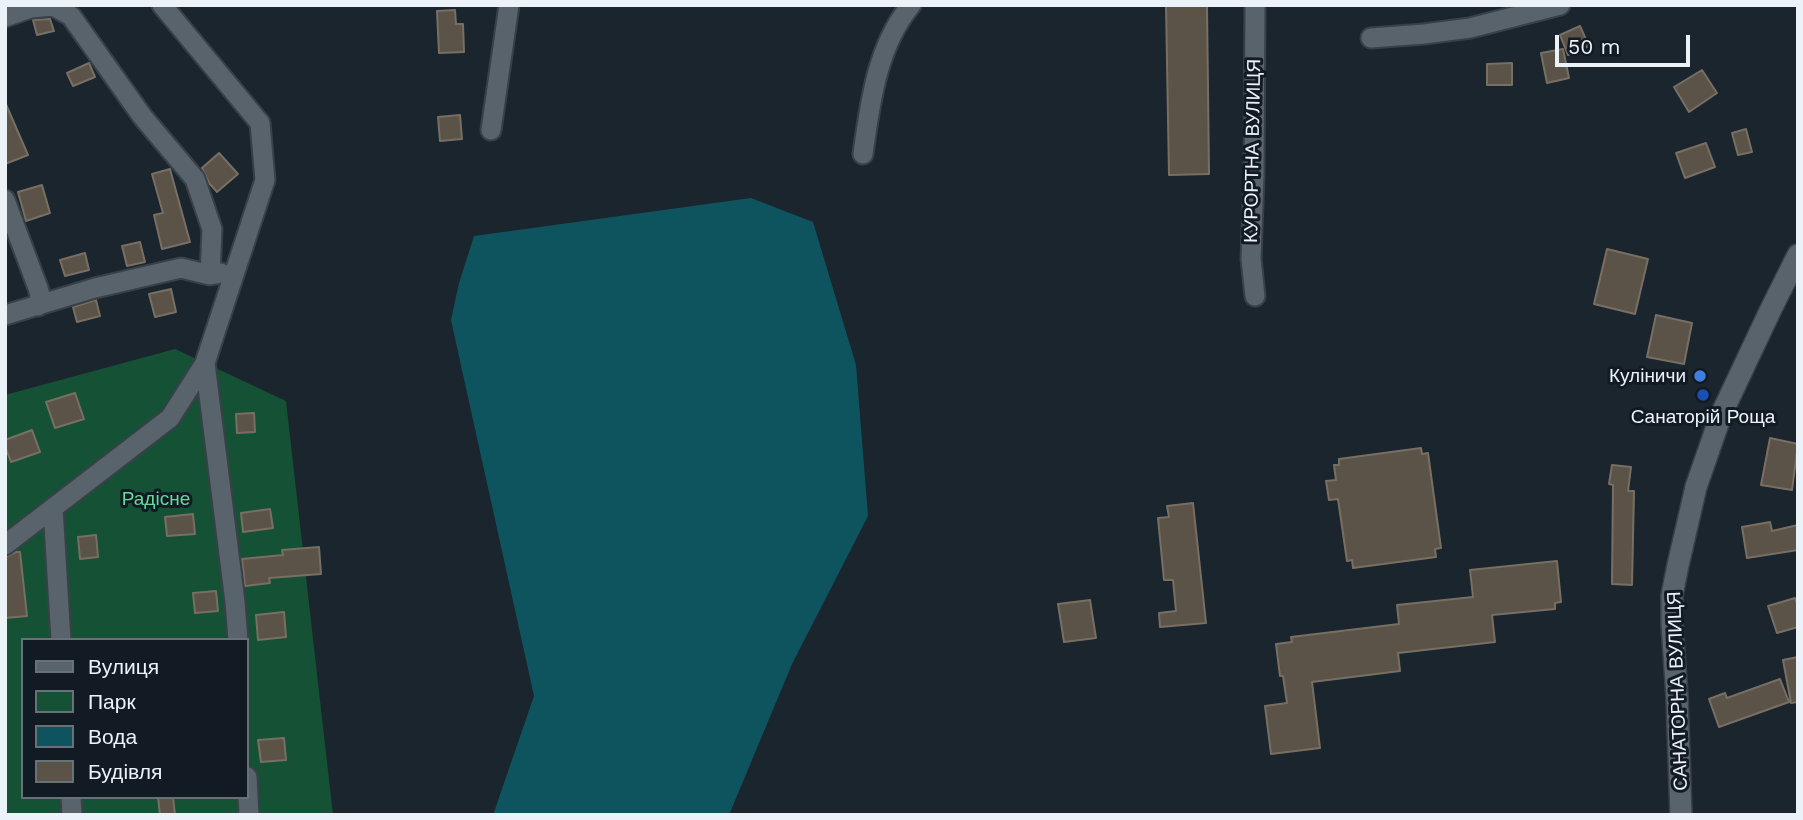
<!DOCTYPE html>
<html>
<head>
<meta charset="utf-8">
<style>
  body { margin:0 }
  #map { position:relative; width:1803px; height:820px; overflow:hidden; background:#1b252d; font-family:"Work Sans",sans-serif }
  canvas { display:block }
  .frame { position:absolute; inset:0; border:7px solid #ecf3f8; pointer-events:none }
  .legend { position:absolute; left:21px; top:638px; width:228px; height:161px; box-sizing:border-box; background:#121b23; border:2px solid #697178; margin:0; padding:9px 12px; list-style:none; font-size:21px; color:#ecf3f8 }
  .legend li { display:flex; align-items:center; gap:14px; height:35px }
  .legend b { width:35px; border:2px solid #697178 }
  .scale { position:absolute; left:1555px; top:35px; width:135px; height:32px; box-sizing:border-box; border:4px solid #ecf3f8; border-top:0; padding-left:9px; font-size:21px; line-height:24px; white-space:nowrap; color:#ecf3f8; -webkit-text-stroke:5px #121b23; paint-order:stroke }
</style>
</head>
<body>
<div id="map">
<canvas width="1803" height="820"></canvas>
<div class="frame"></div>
<ul class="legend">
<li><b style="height:9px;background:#58636c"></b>Вулиця</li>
<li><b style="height:19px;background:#155235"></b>Парк</li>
<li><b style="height:19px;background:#0e545f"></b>Вода</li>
<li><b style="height:19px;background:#5b5248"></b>Будівля</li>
</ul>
<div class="scale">50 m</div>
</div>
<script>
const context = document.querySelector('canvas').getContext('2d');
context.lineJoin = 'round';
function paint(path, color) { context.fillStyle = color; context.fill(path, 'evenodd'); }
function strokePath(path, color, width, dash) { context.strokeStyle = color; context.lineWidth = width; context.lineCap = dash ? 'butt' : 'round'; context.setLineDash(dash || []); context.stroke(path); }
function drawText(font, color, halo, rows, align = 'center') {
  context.font = font + ' "Work Sans",sans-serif'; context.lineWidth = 6; context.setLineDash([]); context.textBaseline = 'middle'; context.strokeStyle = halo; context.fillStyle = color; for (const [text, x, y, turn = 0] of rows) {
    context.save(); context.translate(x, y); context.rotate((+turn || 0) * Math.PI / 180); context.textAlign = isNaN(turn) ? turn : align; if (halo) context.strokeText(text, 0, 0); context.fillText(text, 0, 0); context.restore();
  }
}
paint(new Path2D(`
  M175 349 286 401 333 815H5V395ZM23 640H247V797H23Z`), '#155235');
paint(new Path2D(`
  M751 198 813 222 856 365 868 516 792 664 729 815H493L534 696 451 320 459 283 474 236Z`), '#0e545f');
const building = new Path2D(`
  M1166 5H1207L1209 174 1169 175Z
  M455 10 456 24H463L464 52 439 53 437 11Z
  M50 19 54 31 37 35 33 20Z
  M1580 26 1589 46 1568 55 1560 35Z
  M1563 49 1569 78 1547 83 1541 53Z
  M89 63 95 77 73 86 67 73Z
  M1512 63V85H1487V64Z
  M1702 70 1717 93 1689 112 1674 87Z
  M5 102 28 155 5 164Z
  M460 115 462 139 440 141 438 117Z
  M1746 129 1752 152 1738 155 1732 133Z
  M1706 143 1715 167 1685 178 1676 153Z
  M219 153 238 174 217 192 209 183 202 168Z
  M170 169 190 242 162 249 154 215 163 213 152 174Z
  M42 185 50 213 26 221 18 192Z
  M140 242 145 262 127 266 122 246Z
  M1607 249 1648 259 1635 314 1594 304Z
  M85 253 89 270 65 276 60 260Z
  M171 289 176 312 155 317 149 294Z
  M96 300 100 316 77 322 73 307Z
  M1656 315 1692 323 1684 364 1647 357Z
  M75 393 84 419 55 428 46 402Z
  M254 413 255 432 237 433 236 414Z
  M32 430 40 452 11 462 5 446V440Z
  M1770 438 1798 444 1792 490 1761 485Z
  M1421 448 1422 454 1428 453 1441 548 1435 549 1436 557 1353 568 1352 560 1347 561 1338 499 1329 500 1326 481 1336 480 1334 465H1339V459Z
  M1612 465 1631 467 1628 491H1634L1632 585 1612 584 1613 485 1609 484Z
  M1193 503 1206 623 1160 627 1159 613 1176 611 1173 580H1164L1158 518 1169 517 1167 506Z
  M270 509 273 528 243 532 241 513Z
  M193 514 195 534 167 536 165 517Z
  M1770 522 1772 531 1798 525V550L1747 558 1742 527Z
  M96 535 98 557 80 559 78 537Z
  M319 547 321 574 269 578 270 583 245 586 242 559 283 555 282 550Z
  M16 552H20L27 616 5 618V557Z
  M1557 561 1561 602 1555 603V609L1492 615 1495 642 1398 653 1400 671 1312 682 1320 748 1271 754 1265 706 1287 703 1283 676H1280L1276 644 1292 642 1291 637 1399 624 1397 605 1473 597 1470 570Z
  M216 591 218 611 195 613 193 593Z
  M1795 598 1798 606V627L1777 633 1768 606Z
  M1090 600 1096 638 1064 642 1058 604Z
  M284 612 286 637 258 640 256 615Z
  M1798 657V702L1791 703 1783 660Z
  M1780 679 1789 702 1719 727 1709 699 1725 693 1727 698Z
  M284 738 286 760 261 762 258 740Z
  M158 797H173L175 815H160Z`);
paint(building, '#5b5248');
strokePath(building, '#786f64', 2);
const street = new Path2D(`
  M5 17 31 8 53 6 71 16 142 116 195 179 212 229 210 275
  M1371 38 1424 34 1470 28 1560 5
  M491 130 509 5
  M863 154C870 103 877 46 911 5
  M5 200 38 288 40 295 38 306
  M1255 296 1251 259 1254 176 1255 5
  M5 315 95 288 181 268 210 275 221 273
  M205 363 235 602 238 640
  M53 508 61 640
  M5 545 170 418 205 363 265 180 260 123 162 5
  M247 777 249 815
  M71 797 72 815`);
const secondary = new Path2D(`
  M1681 815 1677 697 1672 624V595L1678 565 1696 487 1721 415 1771 309 1798 255`);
strokePath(street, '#394047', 23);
strokePath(secondary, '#394047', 24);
strokePath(street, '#58636c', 19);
strokePath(secondary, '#58636c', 21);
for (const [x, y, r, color] of [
  [1700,376,7,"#3f7fe0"],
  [1703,395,7,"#1a4fb4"]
]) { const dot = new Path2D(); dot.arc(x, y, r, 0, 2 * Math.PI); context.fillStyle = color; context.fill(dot); strokePath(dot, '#121b23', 2.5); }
drawText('19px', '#ecf3f8', '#121b23', [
  ["КУРОРТНА ВУЛИЦЯ",1253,151,-89],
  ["САНАТОРНА ВУЛИЦЯ",1678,691,-92]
]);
drawText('19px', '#ecf3f8', '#121b23', [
  ["Куліничи",1686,376],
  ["Санаторій Роща",1703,417,"center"]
], 'right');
drawText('19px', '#62da9c', '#121b23', [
  ["Радісне",156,499]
]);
</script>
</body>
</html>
